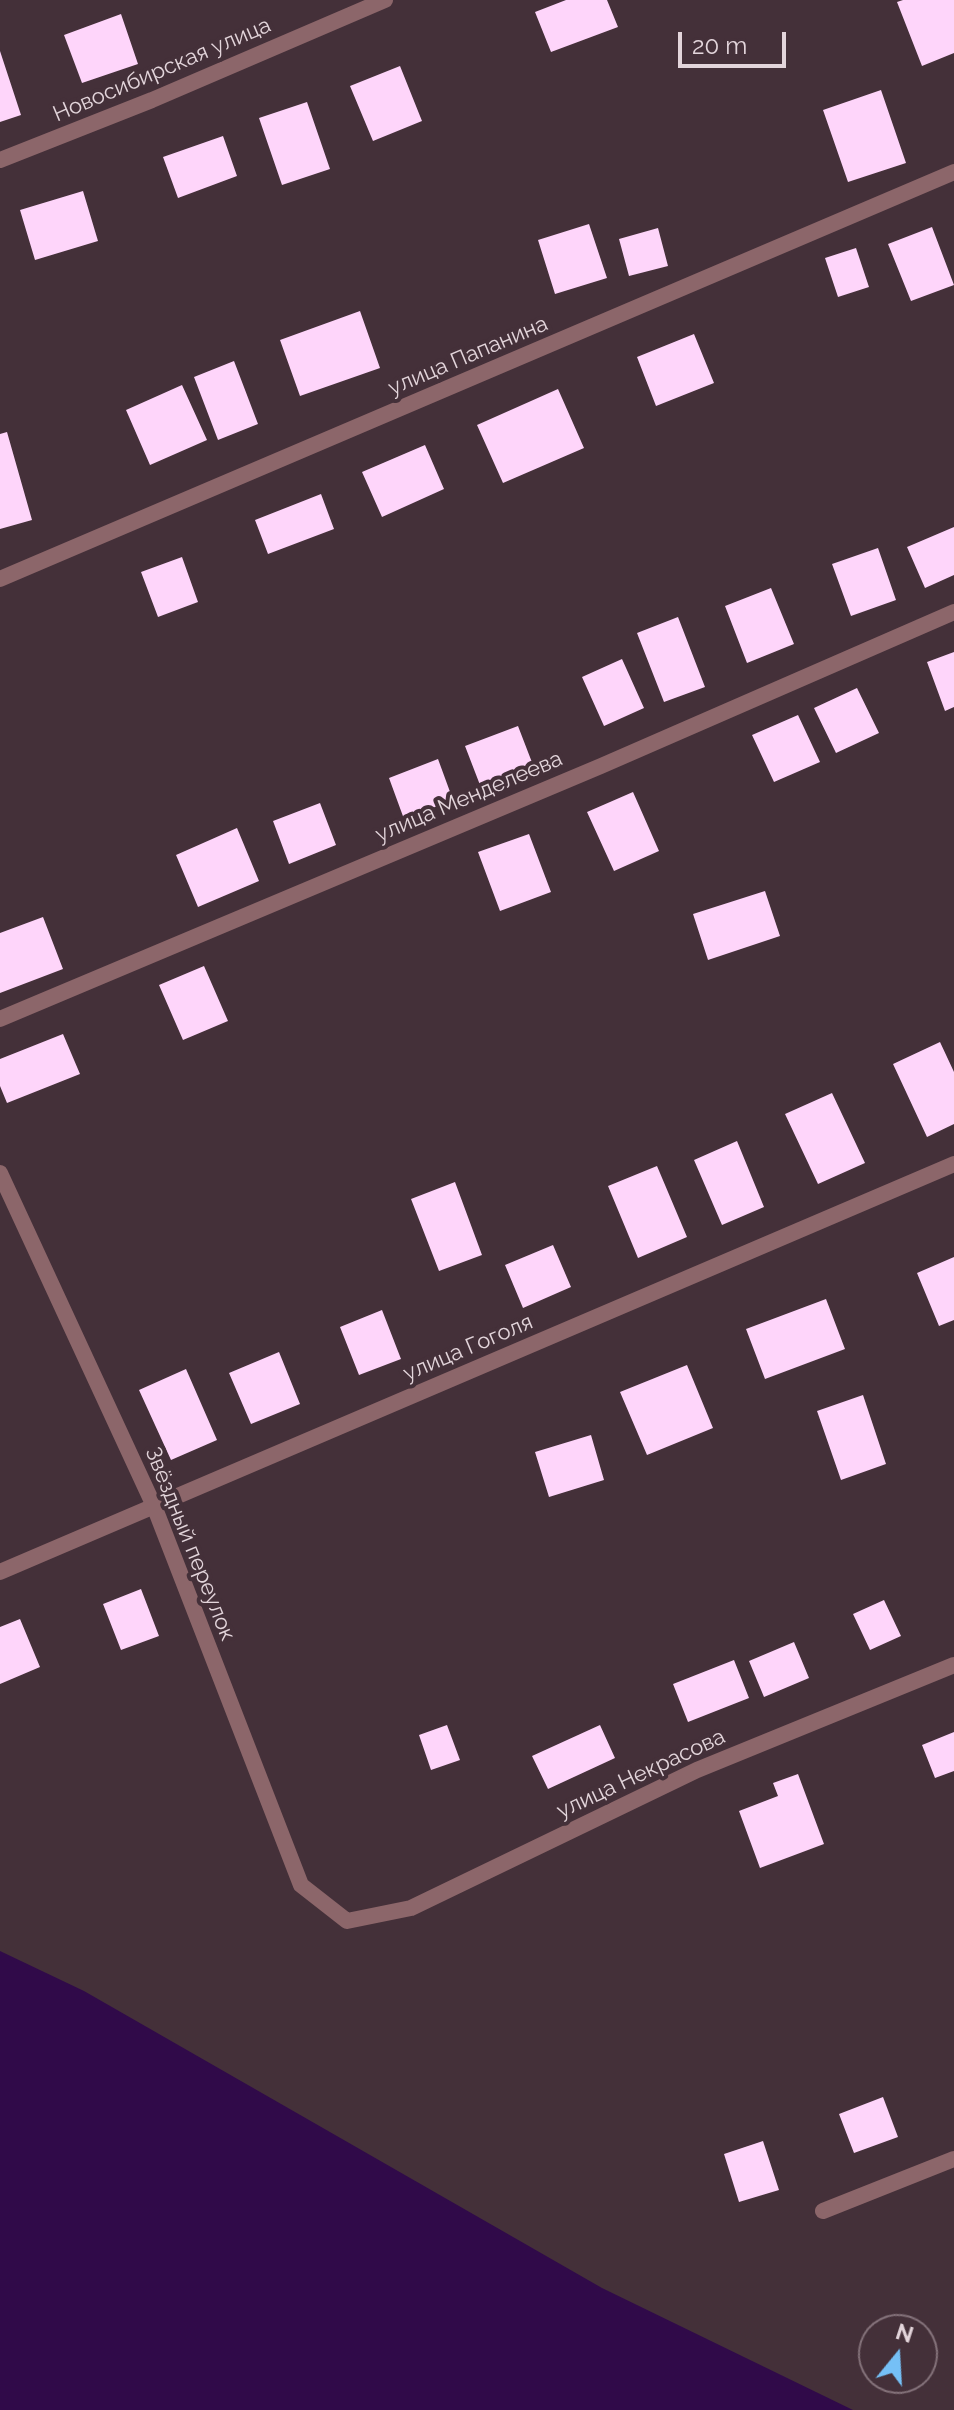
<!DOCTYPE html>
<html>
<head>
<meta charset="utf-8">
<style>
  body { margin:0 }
  #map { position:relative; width:954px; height:2410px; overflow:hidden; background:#443039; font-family:Raleway,sans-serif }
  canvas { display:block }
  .north { position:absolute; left:858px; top:2314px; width:80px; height:80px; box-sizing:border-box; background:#443039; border:2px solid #84727a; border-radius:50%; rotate:18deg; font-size:22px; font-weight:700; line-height:32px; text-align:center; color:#e3d5db }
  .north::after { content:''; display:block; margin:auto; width:28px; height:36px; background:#75c0f6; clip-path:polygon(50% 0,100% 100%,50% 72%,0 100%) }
  .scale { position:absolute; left:678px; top:32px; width:108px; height:36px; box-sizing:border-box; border:4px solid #e3d5db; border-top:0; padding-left:10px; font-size:24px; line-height:28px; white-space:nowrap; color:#e3d5db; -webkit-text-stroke:6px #443039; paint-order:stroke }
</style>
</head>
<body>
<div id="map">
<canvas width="954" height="2410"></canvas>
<div class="north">N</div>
<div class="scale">20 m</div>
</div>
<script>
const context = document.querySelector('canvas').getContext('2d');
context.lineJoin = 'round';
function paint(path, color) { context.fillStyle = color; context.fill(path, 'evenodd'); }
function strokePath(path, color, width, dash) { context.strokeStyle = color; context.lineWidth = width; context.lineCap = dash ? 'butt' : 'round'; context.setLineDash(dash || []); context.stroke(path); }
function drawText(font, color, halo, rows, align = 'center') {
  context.font = font + ' Raleway,sans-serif'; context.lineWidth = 8; context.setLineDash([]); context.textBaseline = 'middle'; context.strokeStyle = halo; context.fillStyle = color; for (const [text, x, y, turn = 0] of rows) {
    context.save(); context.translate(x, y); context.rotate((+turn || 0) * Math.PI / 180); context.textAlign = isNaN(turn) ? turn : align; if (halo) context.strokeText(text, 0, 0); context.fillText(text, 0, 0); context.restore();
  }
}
paint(new Path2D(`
  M0 1951 84 1991 602 2288 853 2410H0Z`), '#300a49');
paint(new Path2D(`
  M566 0H607L618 27 551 52 535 12Z
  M903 0H954V53L922 66 897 2Z
  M121 14 138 64 82 83 64 35Z
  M0 51 21 115 0 122Z
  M400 66 422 121 373 141 350 86Z
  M881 90 906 163 848 182 823 110Z
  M307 102 330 169 282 185 259 118Z
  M223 136 237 176 178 198 163 157Z
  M83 191 98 241 35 260 20 210Z
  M589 224 607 278 555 294 538 240Z
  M932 227 954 285 911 301 888 244Z
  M658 228 668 266 629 276 619 239Z
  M856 248 869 287 838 297 825 258Z
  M360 311 380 368 300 396 280 340Z
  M694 334 714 383 656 406 637 357Z
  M234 361 258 424 218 440 194 377Z
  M182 385 207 440 150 465 126 410Z
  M558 389 584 448 503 483 477 425Z
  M7 432 32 520 0 529V434Z
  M425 445 444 489 382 517 362 472Z
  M321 494 334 529 268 554 255 520Z
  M954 527V575L925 588 907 547Z
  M878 548 896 600 851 616 832 564Z
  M182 557 198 602 158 617 141 572Z
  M771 588 794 644 747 663 725 606Z
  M678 617 705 687 664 702 637 633Z
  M954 652V707L945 711 927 662Z
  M622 659 644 708 604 726 582 677Z
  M857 688 879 733 836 753 814 708Z
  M798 715 820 762 774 782 752 735Z
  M518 726 533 765 480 785 465 746Z
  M438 759 453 800 404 819 389 778Z
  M633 792 659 851 614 871 587 812Z
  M320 803 336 845 289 864 273 821Z
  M237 828 259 881 198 907 176 855Z
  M529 834 551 892 500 911 478 852Z
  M765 891 780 936 708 960 693 914Z
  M43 917 63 969 0 993V933Z
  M204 966 228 1021 183 1040 159 985Z
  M63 1034 80 1074 7 1103 0 1086V1059Z
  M940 1042 954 1072V1124L927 1137 893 1064Z
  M832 1093 865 1163 818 1184 785 1114Z
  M737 1141 764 1207 722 1225 694 1160Z
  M657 1166 687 1237 638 1258 608 1186Z
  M455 1182 482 1255 439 1271 411 1199Z
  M553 1245 571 1287 523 1308 505 1265Z
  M954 1257V1320L939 1326 917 1273Z
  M826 1299 845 1349 765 1379 746 1329Z
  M382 1310 401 1359 359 1375 340 1327Z
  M279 1352 300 1404 251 1424 229 1373Z
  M687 1365 713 1428 647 1455 620 1392Z
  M186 1369 217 1440 171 1460 139 1390Z
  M863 1395 886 1464 841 1480 817 1411Z
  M591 1435 604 1480 549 1497 535 1452Z
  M141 1589 159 1636 121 1650 103 1604Z
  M884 1600 901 1636 870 1650 853 1614Z
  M20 1619 40 1667 0 1684V1627Z
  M794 1642 809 1678 764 1697 749 1661Z
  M734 1660 749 1698 688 1722 673 1684Z
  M447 1725 460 1760 431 1770 419 1735Z
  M600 1725 615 1758 548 1789 532 1756Z
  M954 1732V1771L935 1778 922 1745Z
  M798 1774 824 1844 760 1868 739 1811 778 1796 773 1783Z
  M883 2097 898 2137 854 2153 839 2114Z
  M763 2141 779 2190 739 2202 724 2154Z`), '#fed5fa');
strokePath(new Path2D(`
  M0 160 152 100 385 0
  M0 579 954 172
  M0 1019 601 766 954 612
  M0 1173 154 1506 301 1885 347 1921 411 1908 697 1770 954 1665
  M0 1572 954 1164
  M823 2211 954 2159`), '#8c666a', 16);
drawText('22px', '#e3d5db', '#443039', [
  ["Новосибирская улица",162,70,-23],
  ["улица Папанина",468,356,-23],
  ["улица Менделеева",469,797,-23],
  ["улица Гоголя",468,1348,-23],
  ["Звёздный переулок",190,1544,68],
  ["улица Некрасова",641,1774,-25]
]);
</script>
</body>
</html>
